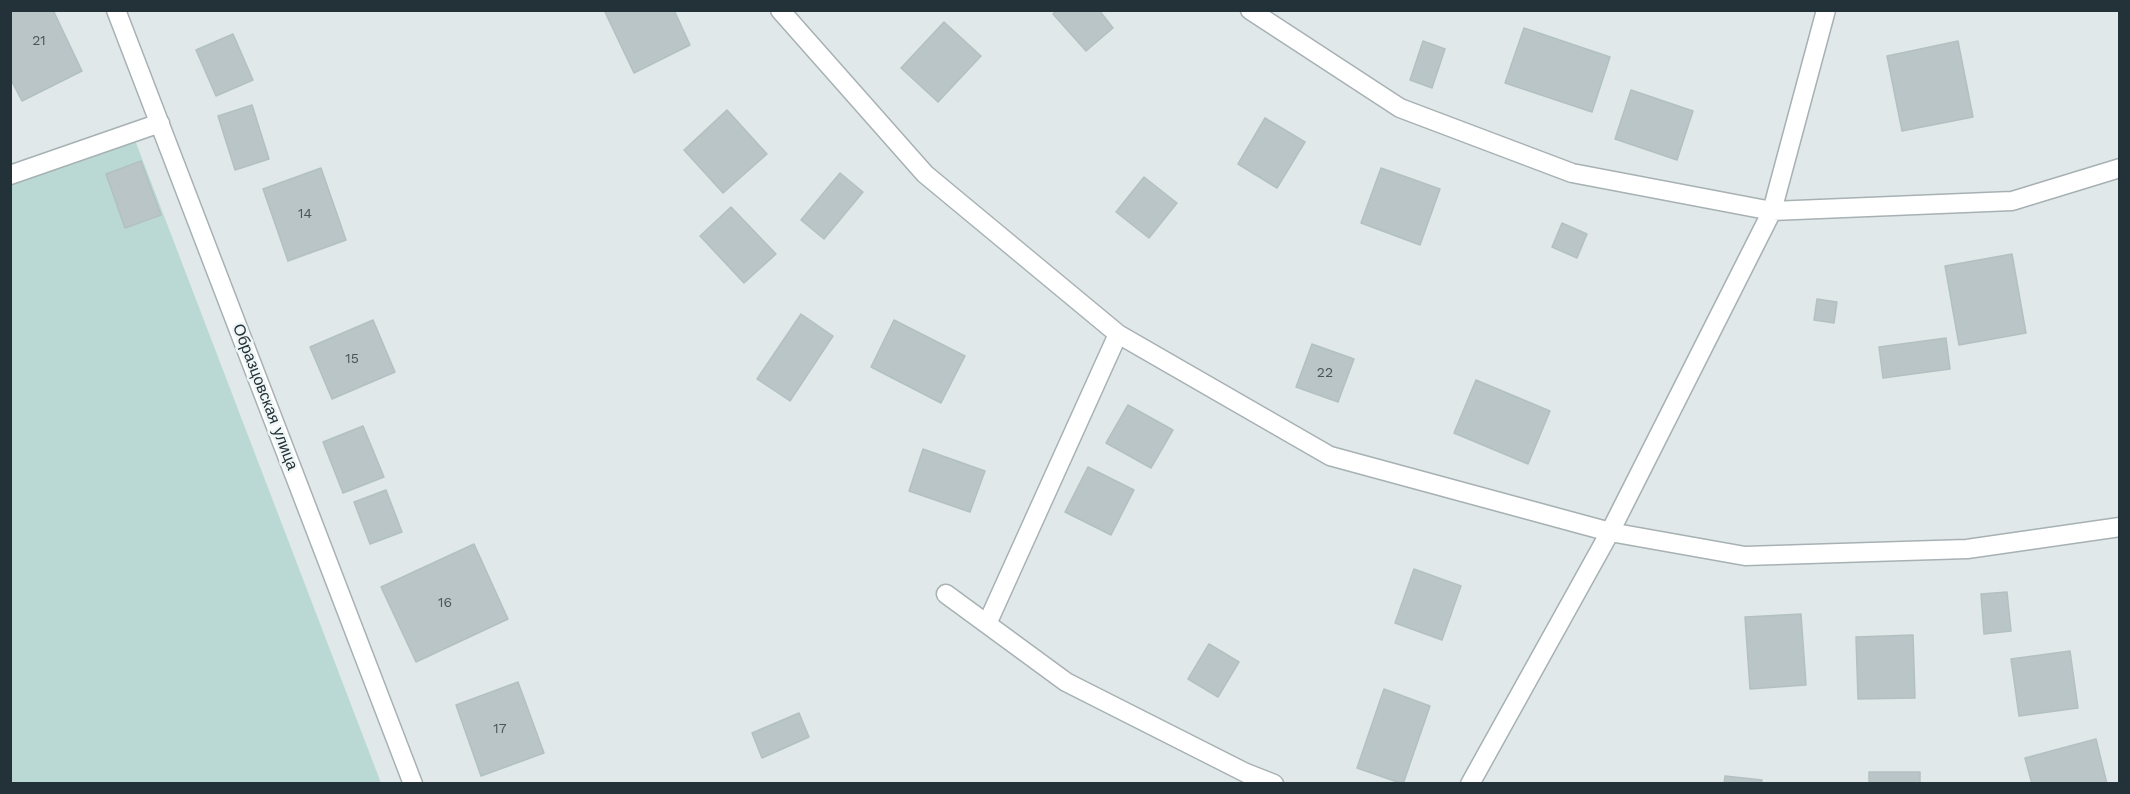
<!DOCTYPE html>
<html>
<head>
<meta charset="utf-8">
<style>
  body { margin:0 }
  #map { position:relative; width:2130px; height:794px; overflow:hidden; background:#e0e8e9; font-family:"Work Sans",sans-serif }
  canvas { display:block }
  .frame { position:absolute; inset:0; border:12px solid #223238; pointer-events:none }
</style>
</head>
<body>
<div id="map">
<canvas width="2130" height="794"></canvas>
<div class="frame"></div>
</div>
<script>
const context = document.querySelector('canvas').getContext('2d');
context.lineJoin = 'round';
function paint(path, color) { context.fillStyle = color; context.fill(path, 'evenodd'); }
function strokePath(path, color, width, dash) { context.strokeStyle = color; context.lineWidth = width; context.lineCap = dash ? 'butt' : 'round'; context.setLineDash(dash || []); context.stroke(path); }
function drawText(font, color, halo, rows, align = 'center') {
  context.font = font + ' "Work Sans",sans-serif'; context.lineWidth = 5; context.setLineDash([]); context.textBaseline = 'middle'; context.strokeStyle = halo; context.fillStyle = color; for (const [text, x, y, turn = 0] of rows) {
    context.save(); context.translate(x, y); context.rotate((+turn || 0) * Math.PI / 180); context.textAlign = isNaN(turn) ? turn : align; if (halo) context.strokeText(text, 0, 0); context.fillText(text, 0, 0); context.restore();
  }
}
paint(new Path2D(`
  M130 127 381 783 11 784V172Z`), '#bbd9d4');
const building = new Path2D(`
  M10 10H53L82 71 22 101 10 78Z
  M604 10H674L690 45 634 73Z
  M1057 10H1099L1113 28 1086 51 1053 14Z
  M944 22 981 56 938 102 901 68Z
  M1524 28 1610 57 1592 112 1505 83Z
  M233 34 253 80 216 96 196 50Z
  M1423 41 1445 49 1432 88 1410 80Z
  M1958 41 1973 117 1902 131 1887 56Z
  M1631 90 1693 111 1677 160 1615 139Z
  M252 105 269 159 235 170 218 116Z
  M727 110 767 154 723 193 684 150Z
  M1265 118 1305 142 1277 188 1238 164Z
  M141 161 161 215 125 228 106 174Z
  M321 168 346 240 288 261 263 189Z
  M1381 168 1440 189 1420 245 1361 223Z
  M840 173 863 192 824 239 801 220Z
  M1144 177 1177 203 1149 238 1116 212Z
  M731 207 776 254 744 283 700 236Z
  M1562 223 1587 234 1577 258 1552 247Z
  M2012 254 2026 333 1959 345 1945 266Z
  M1817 299 1837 302 1834 323 1814 320Z
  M801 314 833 336 790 401 757 379Z
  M373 320 395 372 332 399 310 347Z
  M894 320 965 356 941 403 871 367Z
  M1946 338 1950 369 1883 378 1879 347Z
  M1312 344 1354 359 1338 402 1296 387Z
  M1476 380 1550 411 1528 464 1454 433Z
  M1128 405 1173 430 1151 468 1106 443Z
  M363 426 384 477 343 493 323 442Z
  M923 449 985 471 970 512 909 491Z
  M1088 467 1134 490 1111 535 1065 512Z
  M386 490 402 532 370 544 354 502Z
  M474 544 508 619 416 662 381 587Z
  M1414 569 1461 586 1442 640 1395 623Z
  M2007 592 2011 631 1984 634 1981 594Z
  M1801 614 1806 685 1750 689 1745 617Z
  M1913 635 1915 698 1858 699 1856 637Z
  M1209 644 1239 662 1218 697 1188 679Z
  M2070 651 2078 708 2019 716 2011 659Z
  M518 682 544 753 481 776 456 705Z
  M1384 689 1430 706 1403 784 1357 768Z
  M799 713 809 737 762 758 752 733Z
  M2096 739 2107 784H2032L2025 758Z
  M1869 772H1920V784H1869Z
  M1725 776 1762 780 1761 784H1724Z`);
paint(building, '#b9c5c7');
strokePath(building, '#b3c0c2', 1.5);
const minor = new Path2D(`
  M116 10 413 784
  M780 10 925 174 1118 334 1330 456 1610 532 1745 556 1967 549 2120 527
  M1250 10 1400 108 1572 173 1772 211 2012 201 2120 168
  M10 175 160 123
  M946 594 1066 682 1246 773 1274 784
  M987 624 1118 334
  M1470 784 1610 532 1772 211 1826 10`);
strokePath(minor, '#a7b1b4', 21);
strokePath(minor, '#fff', 18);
drawText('14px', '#48575c', null, [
  ["21",39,41],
  ["14",305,214],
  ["15",352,359],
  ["22",1325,373],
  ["16",445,603],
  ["17",500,729]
]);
drawText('16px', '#223238', '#f0f6f6', [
  ["Образцовская улица",265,397,69]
]);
</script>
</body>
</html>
